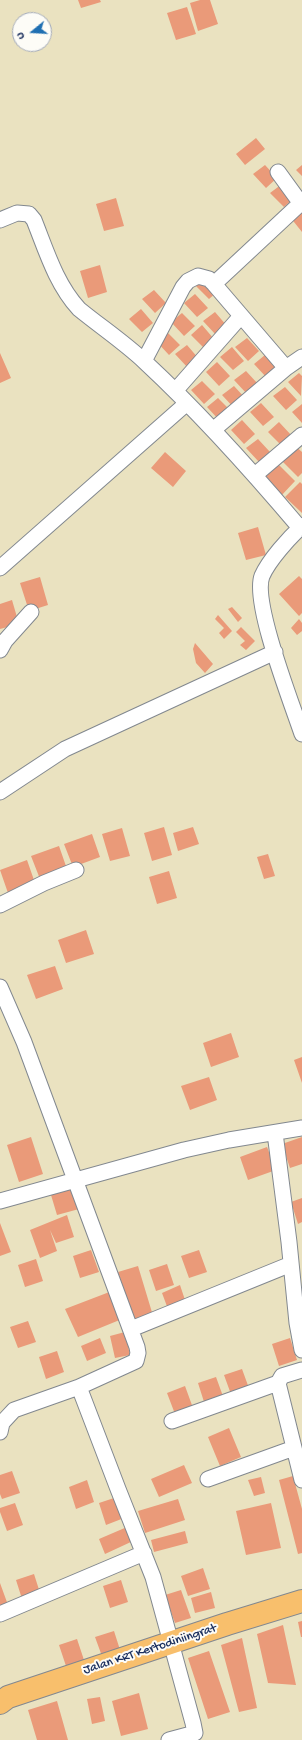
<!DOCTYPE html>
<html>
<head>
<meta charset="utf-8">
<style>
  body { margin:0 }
  #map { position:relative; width:302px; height:1740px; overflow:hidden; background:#eae2c0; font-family:"Gochi Hand",sans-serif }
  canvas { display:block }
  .north { position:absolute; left:12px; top:12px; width:40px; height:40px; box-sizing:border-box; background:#fdfcf7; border:1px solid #a3aaba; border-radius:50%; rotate:252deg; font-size:11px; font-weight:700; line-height:16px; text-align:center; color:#1b2f5e }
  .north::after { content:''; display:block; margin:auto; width:14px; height:18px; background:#1f6fb2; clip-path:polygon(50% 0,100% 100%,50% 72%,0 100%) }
</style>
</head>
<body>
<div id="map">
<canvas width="302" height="1740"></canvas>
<div class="north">U</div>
</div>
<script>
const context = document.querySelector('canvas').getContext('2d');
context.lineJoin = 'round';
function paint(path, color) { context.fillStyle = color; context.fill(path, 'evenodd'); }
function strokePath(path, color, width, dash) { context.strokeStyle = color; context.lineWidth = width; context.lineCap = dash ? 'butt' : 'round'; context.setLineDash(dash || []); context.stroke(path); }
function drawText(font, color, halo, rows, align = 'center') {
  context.font = font + ' "Gochi Hand",sans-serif'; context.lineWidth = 4; context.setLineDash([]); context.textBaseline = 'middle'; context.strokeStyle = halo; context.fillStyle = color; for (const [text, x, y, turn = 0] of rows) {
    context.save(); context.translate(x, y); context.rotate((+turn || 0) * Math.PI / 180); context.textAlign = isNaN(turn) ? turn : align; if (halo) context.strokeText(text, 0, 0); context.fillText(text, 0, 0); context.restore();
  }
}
paint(new Path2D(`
  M78 0H100L101 2 81 8Z
  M200 0H210L218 24 198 31 190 3Z
  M187 7 196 34 176 40 167 13Z
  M256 138 265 149 245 165 236 154Z
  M265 165 277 178 266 188 253 174Z
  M302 165V176L296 170Z
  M282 184 295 197 284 207 270 193Z
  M116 198 124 226 104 231 96 204Z
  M302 210V232L290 217Z
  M100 265 107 292 88 298 80 271Z
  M204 278 217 292 209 299 196 286Z
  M154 290 166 303 155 313 142 299Z
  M195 294 208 308 197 317 184 303Z
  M141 309 153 323 142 332 129 319Z
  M215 312 227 326 216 335 203 321Z
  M182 313 195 326 184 336 171 322Z
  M202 325 214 339 204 348 191 335Z
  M167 332 180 345 169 355 156 341Z
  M247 338 259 351 248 361 235 347Z
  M187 345 199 359 188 368 175 354Z
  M232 347 244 361 233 370 220 357Z
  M0 353 11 378 0 383Z
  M265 355 278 368 267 378 254 364Z
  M217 362 230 376 219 386 206 372Z
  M246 371 258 384 247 394 234 380Z
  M299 373 302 376 301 396 288 382Z
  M202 381 215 394 204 404 191 390Z
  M234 386 246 399 235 409 222 395Z
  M285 387 297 400 286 410 273 396Z
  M218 398 231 411 220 421 207 407Z
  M261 403 274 417 263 426 250 412Z
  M302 404V423L292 412Z
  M242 420 255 434 244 444 231 430Z
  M279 422 292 436 281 445 268 432Z
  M258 439 270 452 259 462 246 448Z
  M293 444 302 452V473L298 477 279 458Z
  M165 452 186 471 173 487 151 468Z
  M275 461 295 481 281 496 261 476Z
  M300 482 302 484V513L285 497Z
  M258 527 266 555 246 560 238 533Z
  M299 576 302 579V613L299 616 279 594Z
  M40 577 48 605 29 611 20 583Z
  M12 600 19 624 0 629V604Z
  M232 607 242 618 238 622 228 609Z
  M218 615 232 631 224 639 219 633 224 628 215 619Z
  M299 619 302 623V631L297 635 291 628Z
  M241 627 255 641 246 650 240 645 245 641 236 632Z
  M195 643 213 664 205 673 196 663 193 649Z
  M164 827 172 855 152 861 144 833Z
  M193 827 199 844 178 851 173 833Z
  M122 828 130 856 110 861 102 834Z
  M92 834 100 857 73 867 64 844Z
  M59 846 67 869 40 879 31 856Z
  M268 854 275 876 264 879 257 857Z
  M27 860 35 883 8 893 0 870Z
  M169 871 177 898 157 904 149 877Z
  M86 930 94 954 66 963 58 940Z
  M55 966 63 989 36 999 27 975Z
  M231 1033 239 1057 211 1067 203 1043Z
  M302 1057V1083L294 1060Z
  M209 1077 217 1100 190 1110 181 1086Z
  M31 1137 43 1174 19 1182 7 1145Z
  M302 1137V1164L290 1168 282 1144Z
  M267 1147 276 1170 248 1180 240 1157Z
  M73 1188 79 1209 57 1215 51 1195Z
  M302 1198V1222L298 1224 291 1202Z
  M67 1215 74 1237 56 1243 50 1230 57 1251 40 1258 30 1230Z
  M0 1223 11 1252 0 1256Z
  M91 1250 99 1272 80 1278 73 1256Z
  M199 1250 207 1272 189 1278 181 1256Z
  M36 1259 43 1281 25 1287 18 1265Z
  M167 1264 174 1285 156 1291 149 1270Z
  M138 1266 154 1319 136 1325 118 1272Z
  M180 1285 186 1303 168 1309 162 1293Z
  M112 1291 122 1319 78 1337 65 1309Z
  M28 1321 36 1342 18 1348 10 1327Z
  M125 1332 130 1355 115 1358 110 1336Z
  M100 1338 106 1353 87 1361 81 1346Z
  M290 1338 297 1360 279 1366 272 1344Z
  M57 1351 64 1372 46 1379 39 1357Z
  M242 1369 250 1391 232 1397 224 1375Z
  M216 1377 224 1399 205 1405 198 1383Z
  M185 1386 193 1408 175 1414 167 1393Z
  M229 1428 241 1457 220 1466 208 1437Z
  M184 1465 192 1483 159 1497 151 1479Z
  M12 1471 20 1493 2 1499 0 1494V1475Z
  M293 1476 302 1509V1553L298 1554 279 1480Z
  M261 1477 265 1493 254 1496 248 1480Z
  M87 1480 94 1502 76 1509 69 1487Z
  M117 1497 124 1518 106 1525 99 1503Z
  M178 1499 185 1520 145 1533 138 1511Z
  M15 1503 23 1525 7 1531 0 1512V1508Z
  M271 1503 281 1548 246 1555 236 1511Z
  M127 1527 133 1541 105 1554 99 1539Z
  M185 1531 188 1543 154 1552 151 1540Z
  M203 1568 210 1589 188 1596 181 1576Z
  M34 1574 41 1596 23 1602 16 1580Z
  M121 1580 128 1602 110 1608 103 1586Z
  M0 1583 8 1605 0 1608Z
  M181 1590 191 1618 175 1623 165 1595Z
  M211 1592 215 1608 195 1613 191 1598Z
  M302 1621V1637H301L298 1622Z
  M283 1625 296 1685 268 1683 257 1634Z
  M114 1631 121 1653 103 1659 95 1637Z
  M242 1638 257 1708 239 1712 221 1645Z
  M77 1639 84 1660 66 1666 59 1645Z
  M209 1651 230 1712 208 1719 188 1658Z
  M139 1693 148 1729 121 1736 112 1701Z
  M100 1697 105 1721 92 1724 87 1699Z
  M57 1701 68 1740H37L28 1710Z`), '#ea9a79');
const minor = new Path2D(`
  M278 172 302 205
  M0 220 17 213 29 214 34 220C46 250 56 284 79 309 101 327 125 343 145 362 201 414 251 470 300 528
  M214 284 302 202
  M144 361 183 287 188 281 198 276 209 279 214 284 286 368
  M175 391 241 316
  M213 430 286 368 302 357
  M255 475 302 435
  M302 526C289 538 269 560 262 576 252 602 292 704 302 734
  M0 568 187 403
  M0 650 5 641 31 612
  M0 792 65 749 275 652
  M0 905 44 883 76 870
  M0 987 24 1042 137 1347 138 1353 136 1361 79 1387 118 1489 153 1577 193 1723 195 1733 169 1740
  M275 1133 289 1242 297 1323 302 1350
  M0 1201 184 1150 229 1140 302 1128
  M131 1329 291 1264
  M302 1370 282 1376 278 1383 302 1480
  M172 1421 278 1383
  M0 1432 2 1423 14 1410 79 1387
  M208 1479 294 1448
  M0 1614 144 1553`);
const primary = new Path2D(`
  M0 1703 8 1697 227 1624 302 1601`);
strokePath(minor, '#82888f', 17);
strokePath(primary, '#82888f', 24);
strokePath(minor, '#fff', 15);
strokePath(primary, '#f8bf6c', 22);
drawText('13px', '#1b2f5e', '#fdfcf7', [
  ["Jalan KRT Kertodiniingrat",150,1650,-18]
]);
</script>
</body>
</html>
